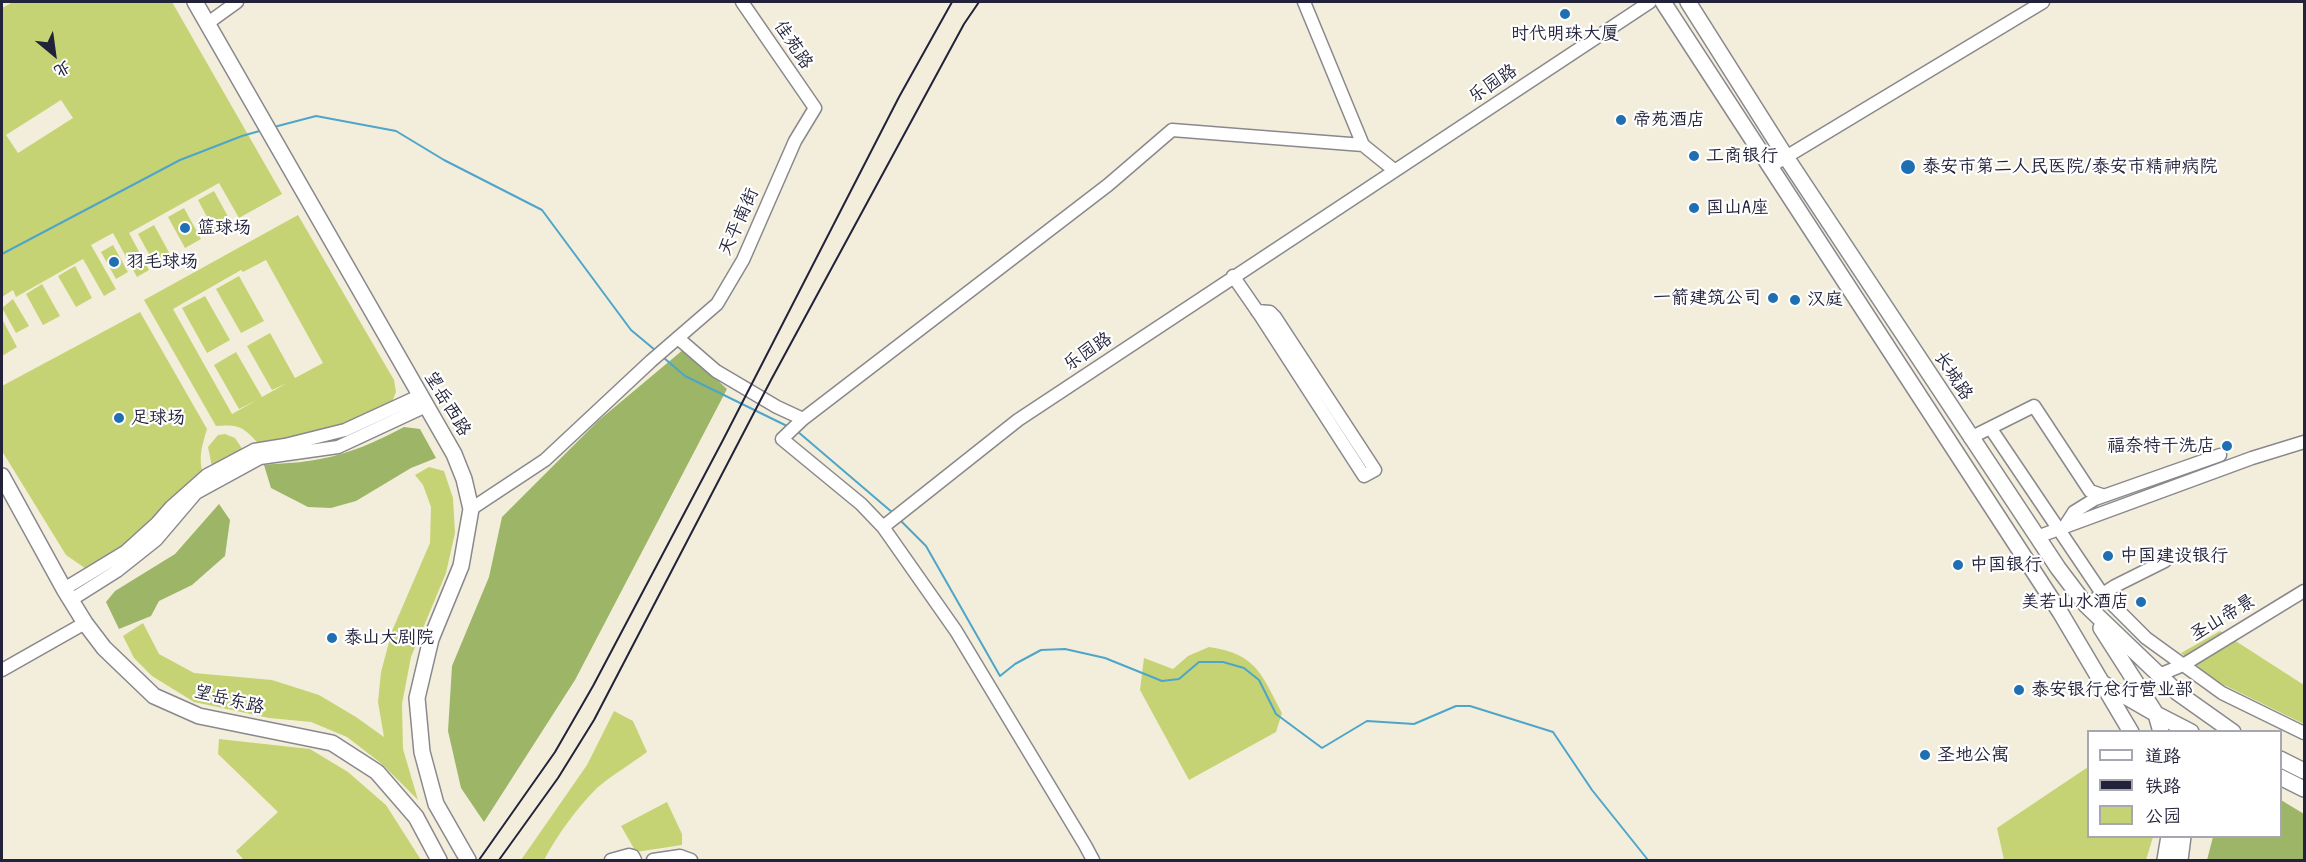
<!DOCTYPE html>
<html>
<head>
<meta charset="utf-8">
<style>
  body { margin:0 }
  #map { position:relative; width:2306px; height:862px; overflow:hidden; background:#f3eedc; font-family:"Patrick Hand","LXGW WenKai TC",sans-serif }
  canvas { display:block }
  .frame { position:absolute; inset:0; border:3px solid #22223b; pointer-events:none }
  .legend { position:absolute; left:2087px; top:730px; width:195px; height:108px; box-sizing:border-box; background:#fff; border:2px solid #a7a7b1; margin:0; padding:8px 10px; list-style:none; font-size:18px; color:#22223b }
  .legend li { display:flex; align-items:center; gap:12px; height:30px }
  .legend b { width:30px; border:2px solid #a7a7b1 }
  .north { position:absolute; left:24px; top:24px; width:60px; height:60px; -webkit-text-stroke:4px #fff; paint-order:stroke; rotate:151deg; font-size:16px; font-weight:700; line-height:24px; text-align:center; color:#22223b }
  .north::after { content:''; display:block; margin:auto; width:21px; height:27px; background:#22223b; clip-path:polygon(50% 0,100% 100%,50% 72%,0 100%) }
</style>
</head>
<body>
<div id="map">
<canvas width="2306" height="862"></canvas>
<div class="frame"></div>
<ul class="legend">
<li><b style="height:8px;background:#fff"></b>道路</li>
<li><b style="height:8px;background:#22223b"></b>铁路</li>
<li><b style="height:16px;background:#c6d374"></b>公园</li>
</ul>
<div class="north">北</div>
</div>
<script>
const context = document.querySelector('canvas').getContext('2d');
context.lineJoin = 'round';
function paint(path, color) { context.fillStyle = color; context.fill(path, 'evenodd'); }
function strokePath(path, color, width, dash) { context.strokeStyle = color; context.lineWidth = width; context.lineCap = dash ? 'butt' : 'round'; context.setLineDash(dash || []); context.stroke(path); }
function drawText(font, color, halo, rows, align = 'center') {
  context.font = font + ' "Patrick Hand","LXGW WenKai TC",sans-serif'; context.lineWidth = 4.5; context.setLineDash([]); context.textBaseline = 'middle'; context.strokeStyle = halo; context.fillStyle = color; for (const [text, x, y, turn = 0] of rows) {
    context.save(); context.translate(x, y); context.rotate((+turn || 0) * Math.PI / 180); context.textAlign = isNaN(turn) ? turn : align; if (halo) context.strokeText(text, 0, 0); context.fillText(text, 0, 0); context.restore();
  }
}
paint(new Path2D(`
  M13 2H172L282 194 239 218 219 183 129 233 149 270 137 277 113 233 91 245 116 289 104 296 83 259 16 297 13 290 2 297V8ZM61 100 73 118 18 153 6 135Z
  M214 191 231 222 215 232 198 200Z
  M184 208 201 239 185 248 168 217Z
  M298 215 394 380 396 392 392 402 382 408 343 426 259 444C243 427 240 424 216 426L144 300ZM266 260 323 363 295 378 270 333 247 346 272 390 287 383 262 397 236 352 214 365 239 409 257 400 232 414 173 309 241 270 243 272Z
  M154 225 171 256 155 265 138 234Z
  M113 245 128 272 116 279 101 252Z
  M75 266 92 298 76 307 58 276Z
  M239 276 264 321 241 333 216 289Z
  M42 284 60 316 43 325 26 294Z
  M205 296 230 340 207 353 182 308Z
  M13 299 29 326 16 333 2 308Z
  M140 312 207 429C202 446 198 457 203 474L160 521 89 571 66 555 2 451V386Z
  M2 319 17 347 2 356Z
  M225 434 235 438 243 450 212 467 208 447 218 435Z
  M429 467 444 471 453 498 455 533 446 573 411 657 402 704 403 749 418 800 382 764 347 737 311 722 269 718 194 702 152 676 134 658 123 636 143 623 159 654 194 673 272 680 319 695 356 717 384 737 378 702 381 672 392 631 430 543 431 507 423 485 415 475Z
  M2220 631 2304 685V724L2216 681 2181 653Z
  M1209 647C1257 654 1261 674 1282 713L1276 732 1189 780 1140 690 1144 658 1173 669 1188 656Z
  M614 711 633 721 647 752C631 764 612 775 597 788 576 809 558 834 544 860H521L587 765Z
  M219 739 310 749 348 772 386 805 421 860H244L236 851 278 812 218 754Z
  M2088 767V836L2153 837 2146 860H2004L1997 828Z
  M667 802 682 834V845L636 852 621 826Z`), '#c6d374');
paint(new Path2D(`
  M684 349 727 389 575 680 484 822 461 788 448 731 452 666 489 577 502 517 598 421Z
  M404 427 420 429 436 458 411 468 356 501 331 508 308 507 271 488 264 465C283 463 302 463 320 459 350 454 377 441 404 427Z
  M219 504 230 520 225 556 192 585 159 601 151 616 119 629 106 602 115 591 175 554Z
  M2281 800 2304 814V860H2207L2213 837 2280 836Z`), '#9cb566');
strokePath(new Path2D(`
  M274 127 316 116 396 131 444 160 542 210 631 330 655 350
  M2 254 180 160 242 136 263 130
  M664 358 685 376 789 427
  M797 431 893 513
  M899 519 926 546 1000 676 1015 664 1041 650 1065 649 1105 658 1162 681 1179 679 1199 662H1223L1244 668 1259 680 1276 714 1322 748 1367 721 1414 724 1456 706H1470L1553 732 1592 790 1648 860`), '#4da5ca', 2);
const minor = new Path2D(`
  M1304 2 1363 145
  M208 23 237 2
  M1771 166 2043 2
  M1233 276 1260 315 1364 476 1375 470 1275 317 1270 312 1257 311
  M679 339 716 371 777 407 803 419
  M1991 429 2103 595 2146 638 2222 693 2304 733
  M1970 438 2034 406 2090 491 2102 495
  M471 509 545 460 651 361 717 304 743 260 795 141 815 108 742 2
  M2065 526 2074 512 2095 499 2220 455
  M883 527 861 504 782 439 803 419 1108 185 1172 130 1363 145 1394 170
  M2037 537 2252 458 2304 442
  M64 589 125 552 157 523 171 507 207 475 254 450 285 445 345 430 419 396
  M71 600 117 571 156 540 196 493 260 458 338 447 426 406
  M2086 605 2115 586 2165 561
  M2 670 85 623
  M2159 675 2183 665 2304 591
  M611 860 629 855 633 856 635 860
  M653 860 680 856 691 860
  M1093 860 1085 845 956 631 883 527 1018 420 1650 2`);
const major = new Path2D(`
  M195 2 454 454 464 479 471 509 461 566 431 639 417 698 422 752 436 804 468 860
  M1663 2 2060 612 2131 732
  M1688 2 1786 157 2058 568 2086 605 2178 693 2233 732
  M2 476 64 589 85 623 104 648 154 696 199 716 332 743 377 772 416 817 439 860
  M2101 628 2156 714 2161 732
  M2104 684 2156 714 2191 732
  M2280 759 2304 771
  M2280 777 2304 789
  M2165 860 2169 836
  M2180 860 2183 836`);
strokePath(minor, '#8a888c', 15);
strokePath(major, '#8a888c', 18);
strokePath(minor, '#fff', 12);
strokePath(major, '#fff', 15);
strokePath(new Path2D(`
  M479 860 555 752 593 686 723 440 899 97 952 2
  M499 860 558 778 594 720 771 380 964 24 979 2`), '#22223b', 2);
for (const [x, y, r, color] of [
  [1565,14,6,"#1f6fb2"],
  [1621,120,6,"#1f6fb2"],
  [1694,156,6,"#1f6fb2"],
  [1908,167,8,"#1f6fb2"],
  [1694,208,6,"#1f6fb2"],
  [185,228,6,"#1f6fb2"],
  [114,262,6,"#1f6fb2"],
  [1773,298,6,"#1f6fb2"],
  [1795,300,6,"#1f6fb2"],
  [119,418,6,"#1f6fb2"],
  [2227,446,6,"#1f6fb2"],
  [2108,556,6,"#1f6fb2"],
  [1958,565,6,"#1f6fb2"],
  [2141,602,6,"#1f6fb2"],
  [332,638,6,"#1f6fb2"],
  [2019,690,6,"#1f6fb2"],
  [1925,755,6,"#1f6fb2"]
]) { const dot = new Path2D(); dot.arc(x, y, r, 0, 2 * Math.PI); context.fillStyle = color; context.fill(dot); strokePath(dot, '#fff', 2); }
drawText('18px', '#22223b', '#fff', [
  ["时代明珠大厦",1565,34,"center"],
  ["帝苑酒店",1633,120],
  ["工商银行",1706,156],
  ["泰安市第二人民医院/泰安市精神病院",1922,167],
  ["国山A座",1706,208],
  ["篮球场",197,228],
  ["羽毛球场",126,262],
  ["一箭建筑公司",1761,298,"right"],
  ["汉庭",1807,300],
  ["足球场",131,418],
  ["福奈特干洗店",2215,446,"right"],
  ["中国建设银行",2120,556],
  ["中国银行",1970,565],
  ["美若山水酒店",2129,602,"right"],
  ["泰山大剧院",344,638],
  ["泰安银行总行营业部",2031,690],
  ["圣地公寓",1937,755]
], 'left');
drawText('18px', '#22223b', '#fff', [
  ["佳苑路",793,45,56],
  ["乐园路",1493,84,-34],
  ["天平南街",739,222,-66],
  ["乐园路",1088,352,-34],
  ["长城路",1953,376,57],
  ["望岳西路",447,404,59],
  ["圣山帝景",2223,618,-31],
  ["望岳东路",229,700,14]
]);
</script>
</body>
</html>
